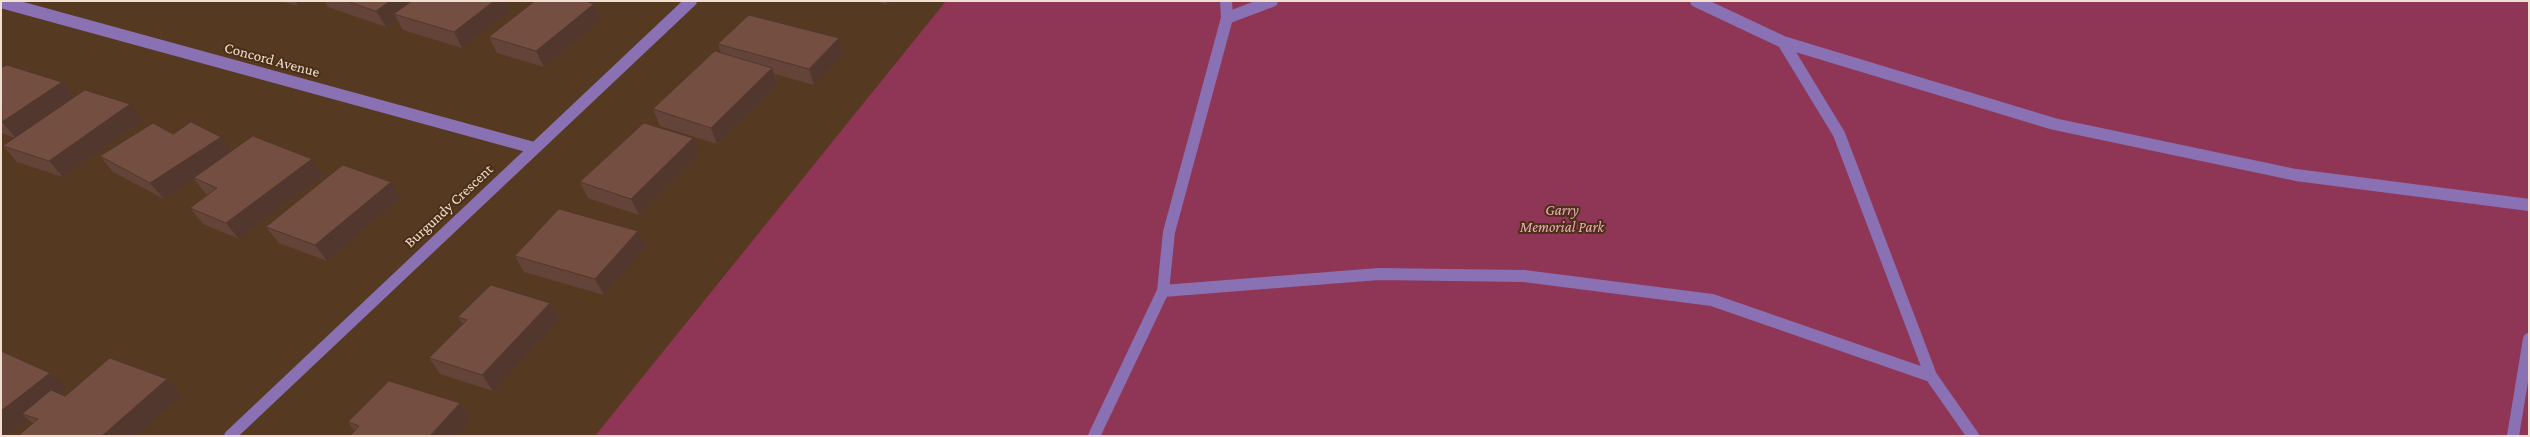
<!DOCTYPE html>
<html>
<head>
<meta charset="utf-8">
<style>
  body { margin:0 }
  #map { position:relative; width:2530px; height:437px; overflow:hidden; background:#563921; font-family:"Crimson Pro",serif }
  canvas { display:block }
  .frame { position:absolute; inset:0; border:2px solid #f1dfd1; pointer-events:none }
</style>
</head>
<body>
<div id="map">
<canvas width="2530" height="437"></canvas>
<div class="frame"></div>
</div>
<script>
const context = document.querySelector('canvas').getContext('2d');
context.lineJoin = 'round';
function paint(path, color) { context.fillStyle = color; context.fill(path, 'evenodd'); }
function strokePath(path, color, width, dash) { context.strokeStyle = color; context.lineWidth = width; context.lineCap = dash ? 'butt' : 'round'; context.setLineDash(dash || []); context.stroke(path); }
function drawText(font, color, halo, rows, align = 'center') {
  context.font = font + ' "Crimson Pro",serif'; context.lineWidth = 4; context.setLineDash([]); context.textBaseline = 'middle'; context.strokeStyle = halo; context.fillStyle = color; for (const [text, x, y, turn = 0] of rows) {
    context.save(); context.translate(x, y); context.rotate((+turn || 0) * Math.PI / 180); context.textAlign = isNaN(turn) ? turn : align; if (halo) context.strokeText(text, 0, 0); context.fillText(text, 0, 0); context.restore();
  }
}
paint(new Path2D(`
  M946 1H2529V436H595Z`), '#8f3656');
strokePath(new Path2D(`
  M1696 1 1783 42 2054 124 2296 175 2529 205
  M1 2 534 148
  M1227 18 1272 1
  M1783 42 1839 134 1931 376 1973 436
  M1163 291 1379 274 1524 276 1712 300 1931 376
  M230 436 691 1
  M1094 436 1163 291 1169 232 1227 18 1226 1
  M2513 436 2529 339`), '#8a71b3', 12);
paint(new Path2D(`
  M279 1H303L298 6Z
  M324 1H507L511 10 462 48 403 30 397 19 386 27 328 7Z
  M877 1H891L887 5Z
  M594 4 601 20 544 67 497 53 489 37Z
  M839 38 843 54 814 85 775 74 778 84 717 144 660 126 653 109 721 53 718 44Z
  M1 68 62 82 74 97 143 120 63 177 17 162 3 146 15 138 1 133Z
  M173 134 232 151 323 175 239 239 203 224 190 208 208 195 206 194 194 179 164 199 113 172 100 156Z
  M699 154 639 215 588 198 580 182Z
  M401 198 327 261 279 243 266 227Z
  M646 247 604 295 524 272 515 256Z
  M550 303 559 319 493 391 440 374 429 358 463 324 458 317Z
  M1 351 67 389 60 394 65 396 167 379 182 395 33 423 28 419 7 436Z
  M460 403 471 419 355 431 348 422Z`), '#644438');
paint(new Path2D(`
  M295 1H303L298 6Z
  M390 1H422L394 14 397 19 386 27 376 11Z
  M494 1H507L511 10 462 48 454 32Z
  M886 1H891L887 5Z
  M594 4 601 20 544 67 536 51Z
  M839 38 843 54 814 85 809 69Z
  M772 68 778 84 717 144 711 128Z
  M62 82 75 99 16 138 2 122Z
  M130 104 143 120 63 177 49 161Z
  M221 137 233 153 164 199 150 183Z
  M693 138 699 154 639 215 631 199Z
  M312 159 323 175 239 239 226 223Z
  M391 182 401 198 327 261 315 245Z
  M638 231 646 247 604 295 595 279Z
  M550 303 559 319 493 391 482 375Z
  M50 373 67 389 31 417 22 414 28 419 7 436H1V411Z
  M167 379 182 395 136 436H102Z
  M460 403 471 419 456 436H430Z`), '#51372e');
const building = new Path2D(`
  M347 1H390L376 11Z
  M412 1H494L454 32 394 14Z
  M535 1H585L594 4 536 51 489 37Z
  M749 15 839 38 809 69 718 44Z
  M715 51 772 68 711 128 653 109Z
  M7 65 62 82 2 122 1 68Z
  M85 90 130 104 49 161 3 146Z
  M191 122 221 137 150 183 100 156 153 123 173 134Z
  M644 123 693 138 631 199 580 182Z
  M253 136 312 159 226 223 190 208 217 188 194 178Z
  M343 165 391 182 315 245 266 227Z
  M559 209 638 231 595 279 515 256Z
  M491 285 550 303 482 375 429 358 467 320 458 317Z
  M1 351 50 373 1 411Z
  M110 358 167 379 102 436H18L38 419 22 414 51 390 65 396Z
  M389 381 460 403 430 436H350L359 426 348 422Z`);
paint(building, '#744f41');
strokePath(building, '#51372e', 1);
drawText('15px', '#f1dfd1', '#4b2f16', [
  ["Concord Avenue",272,60,15],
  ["Burgundy Crescent",449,206,-43]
]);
drawText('italic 15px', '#edacbe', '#4b2f16', [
  ["Garry",1562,210],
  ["Memorial Park",1562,227]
]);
</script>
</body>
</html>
